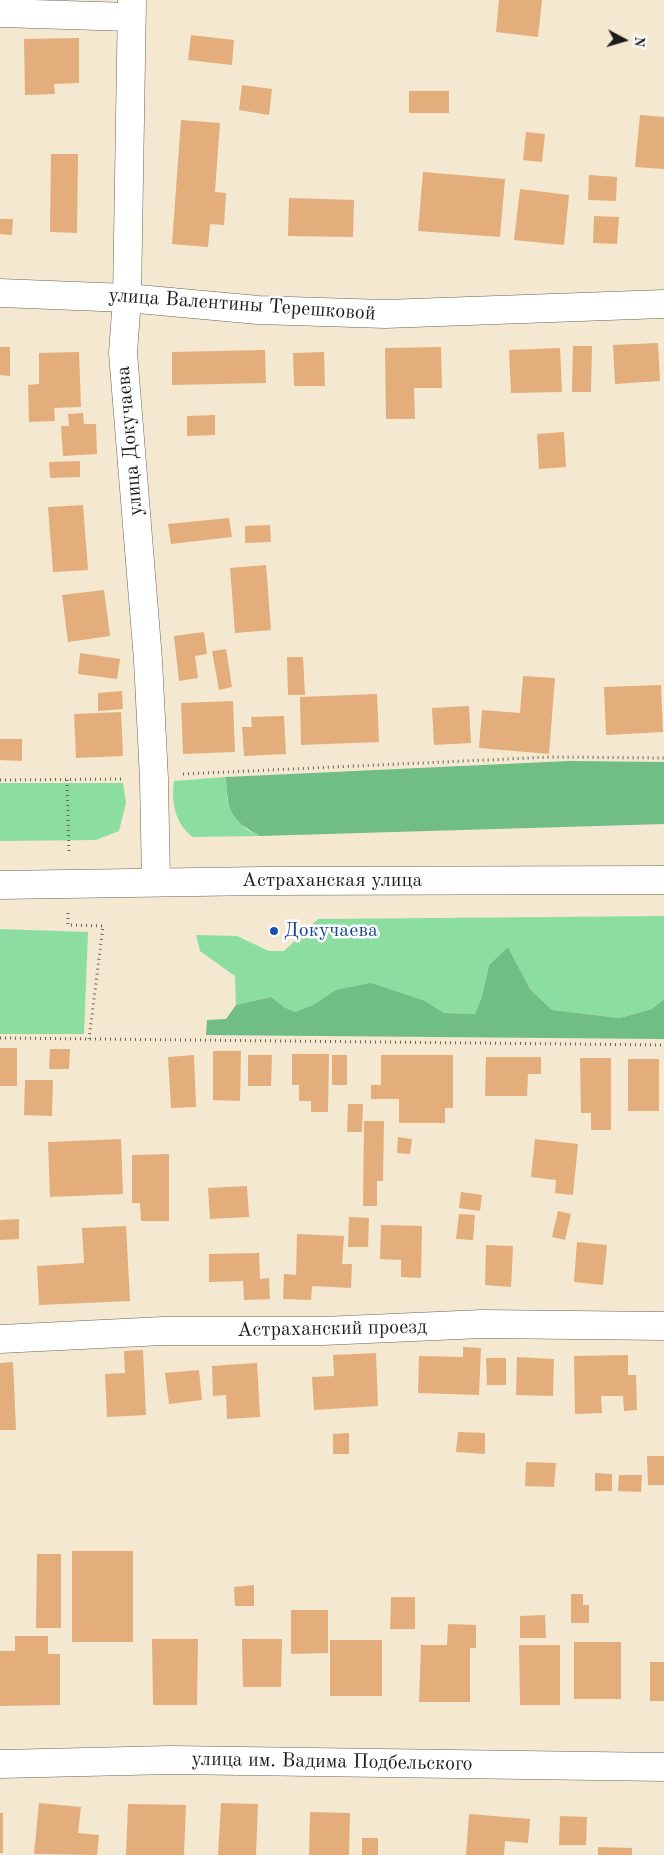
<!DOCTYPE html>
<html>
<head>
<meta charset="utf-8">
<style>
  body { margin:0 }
  #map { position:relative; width:664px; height:1855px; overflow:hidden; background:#f4e8d0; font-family:"Old Standard TT",serif }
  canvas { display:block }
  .north { position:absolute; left:599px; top:15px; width:50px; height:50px; -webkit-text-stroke:4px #fff; paint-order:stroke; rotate:96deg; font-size:14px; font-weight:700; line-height:20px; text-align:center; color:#1c1c1c }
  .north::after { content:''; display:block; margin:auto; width:18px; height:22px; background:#1c1c1c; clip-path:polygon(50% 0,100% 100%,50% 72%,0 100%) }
</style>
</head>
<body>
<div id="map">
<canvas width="664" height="1855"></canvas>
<div class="north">N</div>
</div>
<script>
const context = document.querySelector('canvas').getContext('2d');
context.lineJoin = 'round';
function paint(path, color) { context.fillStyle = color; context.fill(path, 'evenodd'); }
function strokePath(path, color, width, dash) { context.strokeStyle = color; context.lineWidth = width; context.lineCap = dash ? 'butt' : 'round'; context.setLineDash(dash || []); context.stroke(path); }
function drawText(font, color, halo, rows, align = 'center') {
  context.font = font + ' "Old Standard TT",serif'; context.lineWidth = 5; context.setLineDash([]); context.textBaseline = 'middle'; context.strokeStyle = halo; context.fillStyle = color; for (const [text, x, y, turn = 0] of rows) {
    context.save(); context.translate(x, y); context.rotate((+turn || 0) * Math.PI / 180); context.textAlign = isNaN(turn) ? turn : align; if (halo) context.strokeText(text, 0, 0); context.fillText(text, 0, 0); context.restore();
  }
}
paint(new Path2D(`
  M226 777 227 800 246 829 260 836 193 837C175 824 171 802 174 781Z
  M0 783H123L126 803 119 831 96 840 0 841Z
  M664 916V999L652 1009 620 1018 552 1010 530 989 508 947 489 965 482 996 475 1014 444 1013 425 1001 336 991 313 1005 295 1012 284 1007 271 997 236 1005 235 976 200 951 196 935 237 936 269 951H284L318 919Z
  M0 929 88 932 84 1034H0Z`), '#8bde9f');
paint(new Path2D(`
  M569 761 664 762V824L260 836C230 820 227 809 226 777Z
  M508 947 530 989 552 1010 620 1018 652 1009 664 999V1039L206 1035 207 1020 226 1019 236 1005 271 997 284 1007 295 1012 313 1005 336 990 371 983 425 1001 444 1013 475 1014 482 996 489 965Z`), '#70bd86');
paint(new Path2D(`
  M499 0H542L538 37 496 32Z
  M191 35 234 40 232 65 188 60Z
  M79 38V83L54 84 55 94 25 95 24 39Z
  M242 85 272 89 269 115 239 110Z
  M409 91H449V113H409Z
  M640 115 664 117V169L635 167Z
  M181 120 220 123 215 192 226 193 224 225 210 224 208 247 172 244Z
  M526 132 545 134 542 162 523 160Z
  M51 154H78L77 233 50 232Z
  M423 172 505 179 500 237 418 231Z
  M589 175 617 177 616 201 588 200Z
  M520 189 569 195 564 245 514 240Z
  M289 198 354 200 353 237 288 236Z
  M594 216 619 217 617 244 593 243Z
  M0 219H13L12 235 0 234Z
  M658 343 660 381 615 384 613 345Z
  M573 346H592L591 392H572Z
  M0 347H10V376L0 375Z
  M441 347 442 388H414L415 419H386L385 348Z
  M560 348 562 392 511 393 509 350Z
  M265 350 266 383 172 385V352Z
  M79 352 81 407 54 408 55 421 29 422 28 385 39 384V353Z
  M324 352 325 386H294L293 353Z
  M83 413 84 424H96L97 454 63 456 61 426H69L68 414Z
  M215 415V435L187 436V416Z
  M564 432 566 467 539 469 537 434Z
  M80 461V477L50 478 49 462Z
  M83 505 88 570 53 572 48 507Z
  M229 518 232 537 171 544 168 524Z
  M270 525 271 542 245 543V526Z
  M266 565 271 630 235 633 230 568Z
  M104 590 110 636 68 642 62 595Z
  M204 632 207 654 195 656 198 678 179 681 174 636Z
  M226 649 232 687 219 690 212 651Z
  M80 653 120 659 117 679 78 674Z
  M287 657H303L305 695H288Z
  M523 676 555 678 549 754 479 748 482 710 520 713Z
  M661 685 663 732 606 735 604 687Z
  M122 691 123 709 98 711V693Z
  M377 694 379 742 301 745 300 697Z
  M233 701 235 752 183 754 181 703Z
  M469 706 471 743 434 745 432 708Z
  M121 712 123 756 76 758 74 714Z
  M284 716 286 754 244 756 242 727H252L251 717Z
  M0 739H22V761L0 760Z
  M0 1048H17V1086H0Z
  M50 1049H70L69 1069H49Z
  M213 1051H241L240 1101 213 1100Z
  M292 1054H329L328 1112H311V1101H299V1085H292Z
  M194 1055 196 1107 171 1108 168 1057Z
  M248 1055H272L271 1086H248Z
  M332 1055H347V1085H332Z
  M381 1055H453V1108H445V1123H399V1099H371V1085H381Z
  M486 1057H541V1074H528L527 1096H485Z
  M580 1058H611V1130H591V1113H581Z
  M628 1059H659V1111H628Z
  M25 1080H53L52 1116 24 1115Z
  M348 1104H363L362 1132H347Z
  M364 1121H384L383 1181H377V1206H363Z
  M398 1137 412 1139 410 1154 397 1153Z
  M121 1139 123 1194 50 1197 48 1142Z
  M535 1139 578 1144 573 1195 555 1193 556 1180 531 1177Z
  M169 1154V1221H141L140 1203H132V1155Z
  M247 1186 249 1217 210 1219 208 1188Z
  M461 1192 482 1195 480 1211 459 1208Z
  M558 1211 571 1214 565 1240 552 1237Z
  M459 1214 475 1215 473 1240 456 1239Z
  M349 1217 369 1218 368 1247H348Z
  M19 1219V1239L0 1240V1220Z
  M381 1225 422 1226 421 1278 401 1277V1260L380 1259Z
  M126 1226 130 1301 39 1305 37 1266 84 1263 82 1228Z
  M297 1234 344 1236 342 1264H352L351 1288 312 1286 311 1300 283 1299 284 1274 296 1275Z
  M577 1242 607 1245 603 1285 574 1282Z
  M486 1245 513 1246 511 1287 485 1285Z
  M259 1253 260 1279 269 1278 270 1299 244 1300 243 1281 209 1282V1254Z
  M463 1347 481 1348 479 1395 418 1393 419 1356 463 1357Z
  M143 1350 146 1415 107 1417 105 1374 125 1373 124 1351Z
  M376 1353 378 1406 314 1410 312 1377 334 1376 333 1355Z
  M628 1355V1375H636L637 1410 624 1411 623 1396H601L602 1413 575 1414 574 1356Z
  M517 1357 554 1359 553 1396 516 1395Z
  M486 1358H506V1385H487Z
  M13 1362 16 1430H0V1363Z
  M257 1363 260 1417 227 1419 226 1395 213 1396 212 1366Z
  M199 1370 202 1400 169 1404 165 1373Z
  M458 1432 485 1433V1454L456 1452Z
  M349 1433V1454H333V1434Z
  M647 1456H664V1485H648Z
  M526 1462 556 1463 554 1487 525 1486Z
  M595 1473 612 1474V1491H595Z
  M619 1475H642L641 1492 618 1491Z
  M72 1551H133V1642H72Z
  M37 1554H61V1628H36Z
  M254 1585V1606H235L234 1587Z
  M571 1594H583V1605H589V1623H571Z
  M391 1597H415V1629H390Z
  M291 1610H328V1653L291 1654Z
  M545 1615 546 1638H520V1616Z
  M448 1624 476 1625V1648H470V1702H419L421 1645H447Z
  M15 1636H48V1654H60V1705L0 1706V1651H15Z
  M152 1639H198L197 1705H153Z
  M242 1639H282L281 1687H243Z
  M330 1640H382V1696H330Z
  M574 1642H621V1699H574Z
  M519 1645H560V1705H520Z
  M650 1662H664V1701H650Z
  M39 1803 81 1807 78 1833 99 1835 97 1855 34 1854Z
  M221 1803 258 1804 256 1855H218Z
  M128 1804 186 1805 184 1855H126Z
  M310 1812 350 1813 349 1855H309Z
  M0 1813H3V1853H0Z
  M469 1814 530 1819 528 1843 505 1841 504 1855H466Z
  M560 1816 587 1817 586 1845H559Z
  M362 1838H378V1855H362Z
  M598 1847 632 1848V1855H598Z`), '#e3ae7b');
const minor = new Path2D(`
  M132 0 127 298 123 353 148 660 154 779 156 882
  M0 13 131 17
  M0 293 127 298 258 310 385 314 664 304
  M0 1339 163 1331H323L482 1324 664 1326
  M0 1764 171 1760 664 1767`);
const major = new Path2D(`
  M0 885 262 881 664 880`);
strokePath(minor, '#68635b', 29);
strokePath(major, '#68635b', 29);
strokePath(new Path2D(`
  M183 774 551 757 664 758
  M0 780 124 779
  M67 780 69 854
  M68 913V925L103 926 89 1039
  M0 1038 664 1045`), '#68635b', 3, [1, 4]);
strokePath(minor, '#fff', 28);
strokePath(major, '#fff', 28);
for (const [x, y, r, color] of [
  [274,931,5,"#1a4fb4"]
]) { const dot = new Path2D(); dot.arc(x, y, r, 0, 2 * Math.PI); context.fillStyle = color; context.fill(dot); strokePath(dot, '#fff', 2); }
drawText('20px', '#1c1c1c', '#fff', [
  ["улица Валентины Терешковой",242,305,4],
  ["улица Докучаева",130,441,-95],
  ["Астраханская улица",332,881],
  ["Астраханский проезд",332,1329,-1],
  ["улица им. Вадима Подбельского",332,1762,1]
]);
drawText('20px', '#164399', '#fff', [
  ["Докучаева",284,931]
], 'left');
</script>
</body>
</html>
